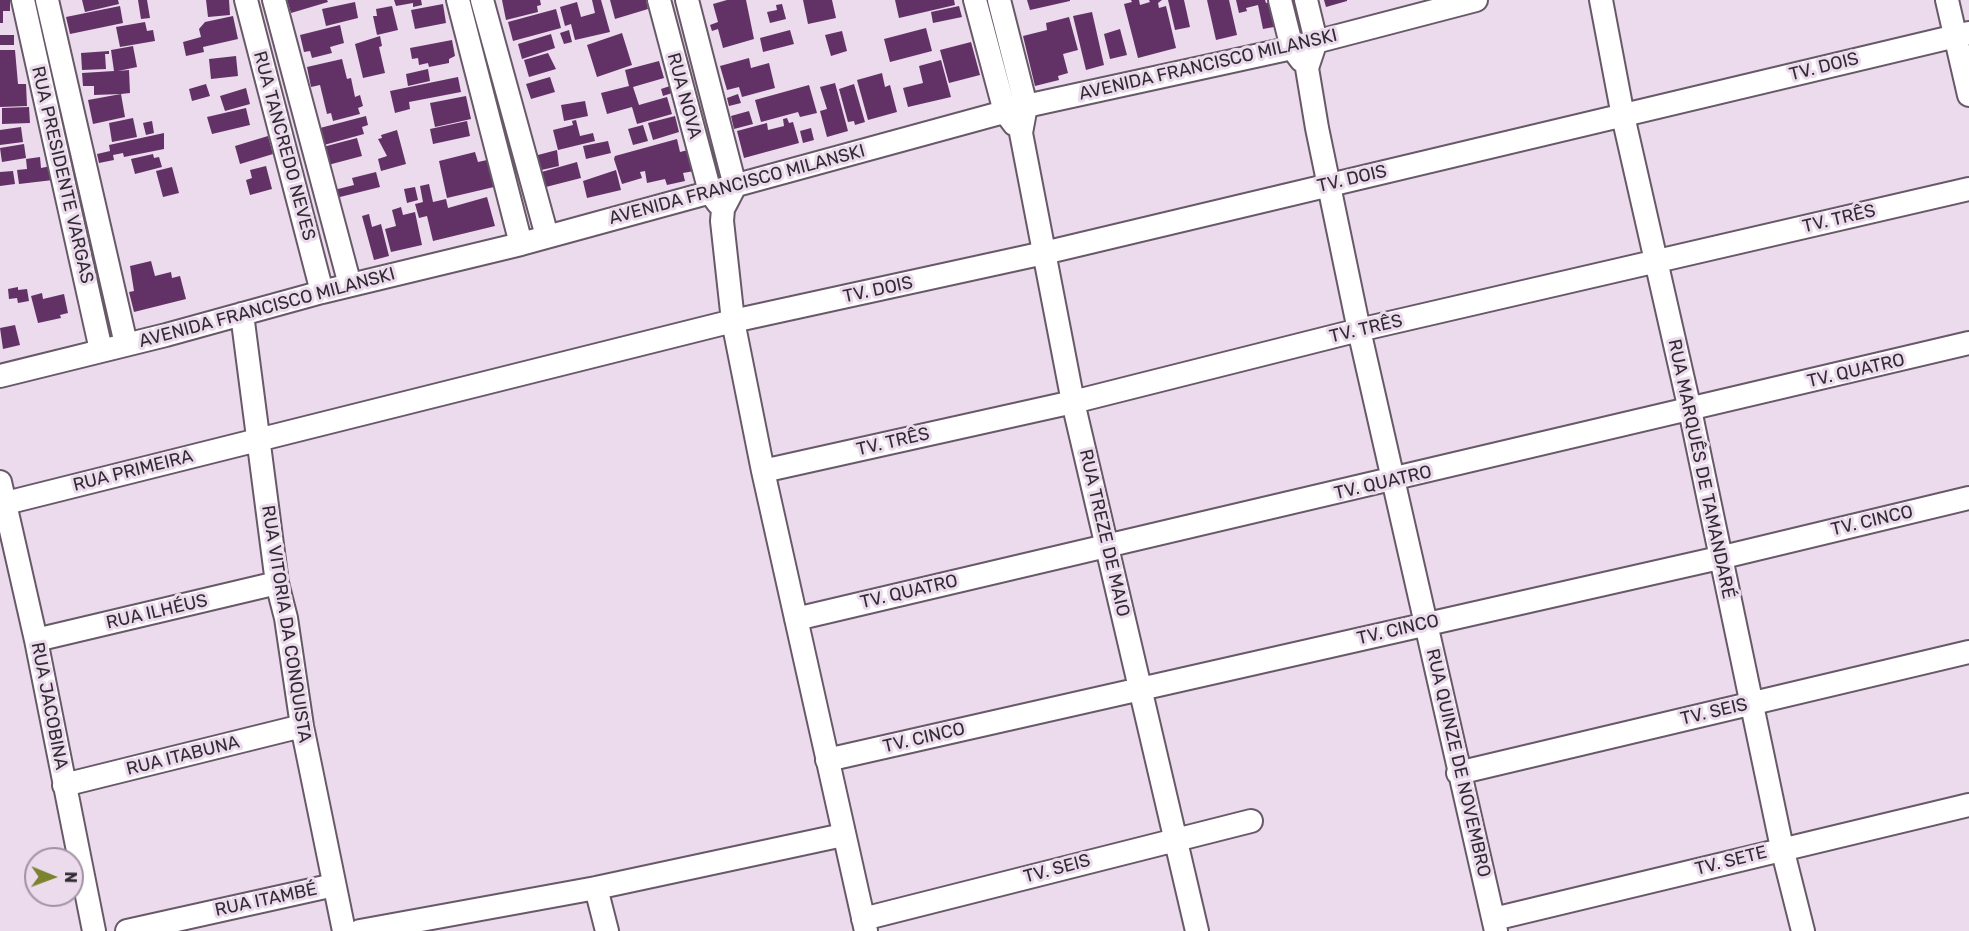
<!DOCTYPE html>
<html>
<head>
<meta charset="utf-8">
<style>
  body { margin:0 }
  #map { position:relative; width:1969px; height:931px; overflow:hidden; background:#ecdaed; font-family:Rubik,sans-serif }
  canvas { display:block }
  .north { position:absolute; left:24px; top:847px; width:60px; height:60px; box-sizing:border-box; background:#ecdaed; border:2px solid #a194a2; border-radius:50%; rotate:91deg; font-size:16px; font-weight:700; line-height:24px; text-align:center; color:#312b32 }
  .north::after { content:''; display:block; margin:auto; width:21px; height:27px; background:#7b832f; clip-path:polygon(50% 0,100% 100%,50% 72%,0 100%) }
</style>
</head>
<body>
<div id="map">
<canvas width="1969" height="931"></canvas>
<div class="north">N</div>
</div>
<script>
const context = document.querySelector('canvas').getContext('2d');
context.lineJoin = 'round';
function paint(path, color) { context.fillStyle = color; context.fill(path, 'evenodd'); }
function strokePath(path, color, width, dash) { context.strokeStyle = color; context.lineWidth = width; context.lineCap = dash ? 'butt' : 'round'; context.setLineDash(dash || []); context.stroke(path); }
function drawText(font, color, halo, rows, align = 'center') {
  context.font = font + ' Rubik,sans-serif'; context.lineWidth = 6; context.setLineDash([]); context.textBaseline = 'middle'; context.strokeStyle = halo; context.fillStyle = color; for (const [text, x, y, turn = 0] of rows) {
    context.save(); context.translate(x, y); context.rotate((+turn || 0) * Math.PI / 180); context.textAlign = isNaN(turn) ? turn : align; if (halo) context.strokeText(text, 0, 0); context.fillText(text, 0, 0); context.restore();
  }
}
paint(new Path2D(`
  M0 0H10V11H3V23H0Z
  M82 0H118L119 4 85 12Z
  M138 0H147L150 18 141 19Z
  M206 0H229L230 15 208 17Z
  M287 0H327L328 2 291 13Z
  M394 0H421L422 5 413 7V3L396 6Z
  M502 0H540L541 5 537 6 538 12 506 20Z
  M592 0H601L610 32 575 40 571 24 565 26 560 7 577 2 581 17 595 13Z
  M610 0H646L648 9 615 19Z
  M727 0H746L754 39 723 48 718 29 712 31 710 25 718 22 713 4Z
  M803 0H832L836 18 808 24Z
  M895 0H954L955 5 899 18Z
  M1027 0H1070V1L1030 10Z
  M1131 0H1139L1140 5 1150 2 1149 0H1162L1158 3 1159 8 1166 6 1176 48 1138 58 1124 4 1132 2Z
  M1168 0H1184L1190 27 1175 30Z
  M1207 0H1229L1237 35 1216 40Z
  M1236 0H1265L1266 3 1274 2 1279 26 1263 29 1258 5 1246 8 1247 11 1239 13Z
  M1324 0H1347V1L1326 7Z
  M355 2 358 18 326 26 322 9Z
  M443 4 446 23 415 29 411 10Z
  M782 4 786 19 770 23 767 12 777 10 776 5Z
  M120 6 123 23 70 34 66 17Z
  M392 6 398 30 377 35 373 16H377L376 9Z
  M959 6 962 17 933 23 931 12Z
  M556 9 561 28 513 41 508 22Z
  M1092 12 1104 65 1086 70 1073 16Z
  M233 16 238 39 203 47 204 52 186 56 183 42 201 37 199 29 205 22Z
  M1069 17 1078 50 1063 54 1068 73 1058 76 1059 80 1035 86 1023 36 1047 30 1046 23Z
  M145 22 147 31 153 30 155 41 120 47 116 27Z
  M340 25 344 43 330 47 332 53 312 58 310 51 304 52 300 35Z
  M926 28 932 51 890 62 884 39Z
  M1120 29 1127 55 1110 59 1104 34Z
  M569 30 572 42 564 44 560 33Z
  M790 30 794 44 763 52 760 38Z
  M842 31 847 51 831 56 825 35Z
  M622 33 632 65 597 77 587 45Z
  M551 34 555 48 522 59 518 44Z
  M0 35H14V45H0Z
  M380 36 382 46 379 47 385 73 363 78 355 44Z
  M452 40 455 56 449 59V63L429 67 428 63 419 65 418 58 412 59 410 48Z
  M971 42 980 75 949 83 940 50Z
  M133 46 137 67 118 71 129 70 130 93 121 94 125 117 93 124 88 100 121 94 94 95V86H83L82 73 114 71 111 50Z
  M0 50H15L18 84H26L27 106 0 107Z
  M109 51V54H105L106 69 82 70 81 53Z
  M548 53 556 69 529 77 524 60Z
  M236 56 238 76 211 79 209 59Z
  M749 58 751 68 769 63 775 88 742 97 739 87 727 90 720 66Z
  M342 59 347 79 351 78 355 97 360 95 363 106 358 108 360 114 333 121 331 113 327 114 320 85 311 87 307 67Z
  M941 60 951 97 908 107 903 88 923 83 919 66Z
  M659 61 664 78 633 87 639 105 667 97 672 114 637 124 632 107 607 114 601 93 629 86 625 70Z
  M428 69 430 81 408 86 406 74Z
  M882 73 885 87 890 85 897 112 868 120 857 80Z
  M458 77 461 92 409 102 410 109 395 113 390 91Z
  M550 77 555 92 531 99 526 84Z
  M835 83 848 131 827 137 820 111 827 109 820 87Z
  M206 84 210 96 192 101 189 89Z
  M854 84 865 122 855 125 854 121 848 122 839 89Z
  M809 85 817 113 800 117 798 112 761 122 755 100Z
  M670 86 672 93 663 96 661 89Z
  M246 88 250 104 225 111 220 96Z
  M738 94 741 103 729 106 727 98Z
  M466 96 471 119 435 127 430 103Z
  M585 101 588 116 564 121 561 105Z
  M29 107 30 123 2 124V108Z
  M246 108 250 125 212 134 207 117Z
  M749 111 753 124 734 129 731 116Z
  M366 116 368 125 362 127 364 134 324 145 320 128Z
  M675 116 679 132 653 140 648 123Z
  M133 118 137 137 112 142 109 123Z
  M787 118 789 123 793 122 799 143 744 158 737 131 767 123 768 130 784 126 783 119Z
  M576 120 580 136 593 133 595 141 558 150 553 130 573 125 572 121Z
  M152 121 154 133 146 135 143 123Z
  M467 121 470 136 433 144 430 129Z
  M643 125 648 141 633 145 628 129Z
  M21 127 23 142 0 145V130Z
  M811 128 814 140 803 143 800 131Z
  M397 130 406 164 381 171 378 159 387 156 378 139 382 138 381 135Z
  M164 133V149L124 157 123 153 113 155 114 160 99 163 97 154 110 151 109 145Z
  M268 136 273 154 240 164 235 146Z
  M357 138 362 156 328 165 323 147Z
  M677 139 680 152 688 150 694 171 683 173 685 181 667 185 665 179 647 183 645 171 640 172 642 178 622 184 614 159 615 156Z
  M608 141 611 153 586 159 583 146Z
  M24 144 26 158 2 162 0 148Z
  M557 150 559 166 537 171 534 156Z
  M475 152 478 162 487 160 494 187 447 198 439 161Z
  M153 154 154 158 159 157 162 167 135 174 131 159Z
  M40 157 41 168 51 166 53 180 19 184 17 170 27 169 26 159Z
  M577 162 581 178 542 188 538 173Z
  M266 166 272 189 250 195 246 180 252 178 250 170Z
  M172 167 179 193 163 197 156 171Z
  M616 170 621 190 587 198 583 181Z
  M13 171 15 184 0 186V172Z
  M376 172 380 187 336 198 334 190 354 185 352 178Z
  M429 184 433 202 446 199 448 208 487 197 495 226 433 241 427 216 419 218 415 204 423 202 420 186Z
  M415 187 418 200 407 203 404 189Z
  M401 207 403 215 415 212 422 245 391 252 385 229 396 226 392 210Z
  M369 214 372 227 381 224 389 256 374 260 362 216Z
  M151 261 155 276 171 272 172 278 180 276 186 299 134 312 129 292 134 291 130 266Z
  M18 287V290L27 289 29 301 18 303 17 298 9 299 8 289Z
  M42 293 43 299 64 294 68 313 60 315 61 318 38 323 31 296Z
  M15 325 20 345 3 349 0 328Z`), '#623266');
const minor = new Path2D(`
  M23 0 101 350
  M47 0 126 344
  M246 0 322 292
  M274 0 350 285
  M458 0 521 244
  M482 0 547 236
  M659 0 710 192 718 203
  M687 0 735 186 723 209 722 221 733 321 763 471 866 931
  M975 0 1005 112 1014 124
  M999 0 1026 106 1021 133 1073 402 1197 931
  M1280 0 1292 48 1301 60
  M1306 0 1316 41 1307 68 1317 128 1359 330 1496 931
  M1601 0 1623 116 1690 410 1782 848 1803 931
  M1947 0 1969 95
  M242 314 277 583 286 618 302 726 344 931
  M0 376 166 335 322 292 521 244 1026 106 1292 48 1476 0
  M763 471 1073 402 1359 330 1969 189
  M0 482 36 640 94 931
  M6 503 733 321 1044 253 1969 33
  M796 619 1969 343
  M36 640 277 583
  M827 760 1719 558 1969 498
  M1458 773 1969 652
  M64 785 302 726
  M596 888 607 931
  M863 919 1251 821
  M1494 919 1969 805
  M127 931 334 885
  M360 931 596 888 843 835`);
strokePath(minor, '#685969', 26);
strokePath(minor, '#fff', 22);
drawText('18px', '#312b32', '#ecdaed', [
  ["AVENIDA FRANCISCO MILANSKI",1208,65,-13],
  ["TV. DOIS",1824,67,-14],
  ["RUA NOVA",684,96,75],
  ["RUA TANCREDO NEVES",284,146,75],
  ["RUA PRESIDENTE VARGAS",62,175,77],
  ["TV. DOIS",1352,179,-13],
  ["AVENIDA FRANCISCO MILANSKI",737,185,-15],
  ["TV. TRÊS",1839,219,-13],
  ["TV. DOIS",878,290,-12],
  ["AVENIDA FRANCISCO MILANSKI",267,308,-15],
  ["TV. TRÊS",1366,329,-13],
  ["TV. QUATRO",1856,371,-13],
  ["TV. TRÊS",893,442,-13],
  ["RUA MARQUÊS DE TAMANDARÉ",1701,469,78],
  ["RUA PRIMEIRA",133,471,-14],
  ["TV. QUATRO",1383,483,-13],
  ["TV. CINCO",1872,521,-13],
  ["RUA TREZE DE MAIO",1104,533,77],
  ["TV. QUATRO",909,592,-13],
  ["RUA ILHÉUS",157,612,-13],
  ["RUA VITORIA DA CONQUISTA",286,624,81],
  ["TV. CINCO",1398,630,-13],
  ["RUA JACOBINA",49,706,79],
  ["TV. SEIS",1714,712,-13],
  ["TV. CINCO",924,738,-13],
  ["RUA ITABUNA",183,756,-14],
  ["RUA QUINZE DE NOVEMBRO",1458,763,77],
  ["TV. SETE",1731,861,-14],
  ["TV. SEIS",1057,869,-15],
  ["RUA ITAMBÉ",266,900,-12]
]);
</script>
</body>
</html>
